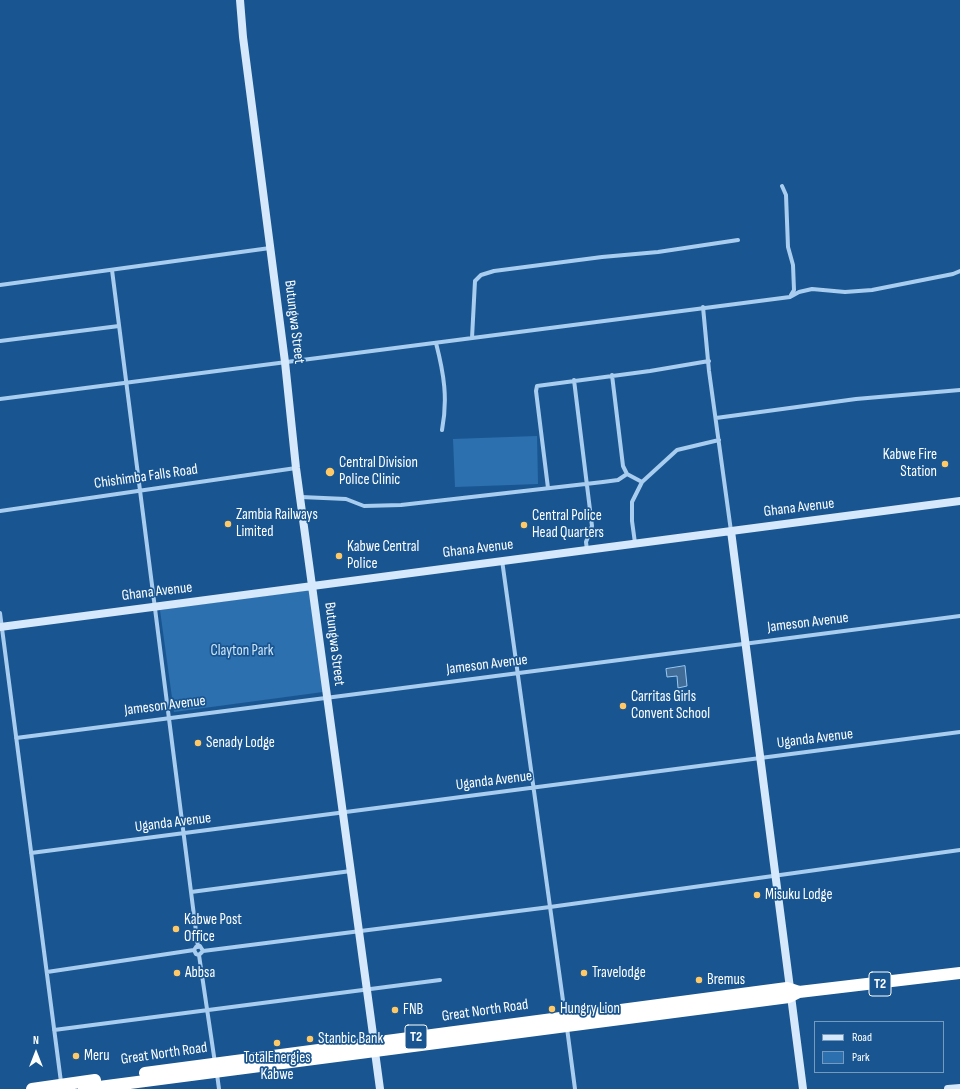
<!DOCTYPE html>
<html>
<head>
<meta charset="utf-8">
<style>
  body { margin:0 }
  #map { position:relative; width:960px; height:1089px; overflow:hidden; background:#195691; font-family:"Sofia Sans Condensed",sans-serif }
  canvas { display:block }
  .legend { position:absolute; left:814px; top:1021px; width:130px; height:52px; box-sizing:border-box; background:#195691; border:1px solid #759abd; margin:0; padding:5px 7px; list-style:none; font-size:12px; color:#fff }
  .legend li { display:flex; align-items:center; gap:8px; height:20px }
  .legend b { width:20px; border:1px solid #759abd }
  .north { position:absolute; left:16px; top:1033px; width:40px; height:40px; -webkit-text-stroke:3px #195691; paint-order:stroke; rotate:0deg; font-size:11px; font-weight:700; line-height:16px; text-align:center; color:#fff }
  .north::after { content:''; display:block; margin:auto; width:14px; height:18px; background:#fff; clip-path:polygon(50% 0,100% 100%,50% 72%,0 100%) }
</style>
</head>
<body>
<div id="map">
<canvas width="960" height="1089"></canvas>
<ul class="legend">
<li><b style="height:5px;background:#d6e8fb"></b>Road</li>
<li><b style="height:11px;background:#2c70b0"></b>Park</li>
</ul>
<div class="north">N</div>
</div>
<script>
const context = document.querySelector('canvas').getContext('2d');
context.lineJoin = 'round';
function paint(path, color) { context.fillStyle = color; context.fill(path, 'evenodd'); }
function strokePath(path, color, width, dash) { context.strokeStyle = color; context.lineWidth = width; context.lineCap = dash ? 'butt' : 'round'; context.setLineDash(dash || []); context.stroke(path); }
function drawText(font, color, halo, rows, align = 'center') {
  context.font = font + ' "Sofia Sans Condensed",sans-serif'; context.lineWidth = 3.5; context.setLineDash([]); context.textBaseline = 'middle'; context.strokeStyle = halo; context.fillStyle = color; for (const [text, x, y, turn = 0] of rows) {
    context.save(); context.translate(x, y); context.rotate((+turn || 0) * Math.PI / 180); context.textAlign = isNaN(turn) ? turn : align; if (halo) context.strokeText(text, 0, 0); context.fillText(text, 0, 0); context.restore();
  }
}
paint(new Path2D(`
  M537 436 538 484 455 487 453 439Z
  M309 590 323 692 174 712 160 610Z`), '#2c70b0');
const water = new Path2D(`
  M685 666 687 686 678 688 677 676 667 677 666 669Z`);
paint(water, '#426d98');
strokePath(water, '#9bc9f1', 1);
strokePath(new Path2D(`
  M782 186 786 195 788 247 793 265 794 290 791 295
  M112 270 198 947
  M0 285 270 248
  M703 307 709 371 731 531
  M472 338 475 281 481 275 494 271 602 257 658 252 738 240
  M0 341 119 326
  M436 343C444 374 448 399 442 430
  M612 375 623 466 627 474 642 482
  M574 380 592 526 586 542 587 550
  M0 399 790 297 799 292 812 289 845 292 872 290 953 274 960 271
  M716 418 856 399 960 390
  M548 488 536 391 537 386 650 371 709 361
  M301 497 346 499 364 506 401 505 603 482 618 480 627 474
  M0 511 296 468
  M635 543 632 521V502L642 482 677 450 719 440
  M502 560 565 1015
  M0 613 61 1082
  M16 738 960 616
  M31 853 960 732
  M191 892 351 871
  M203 951 200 946 196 947 194 950 196 954 199 955 203 951 550 907 960 850
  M199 955 215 1063
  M47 972 194 950
  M567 1028 575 1089
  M54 1030 440 980
  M217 1074 219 1089`), '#a9cdef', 4);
strokePath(new Path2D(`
  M240 0 243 37 285 362 296 468 374 1042
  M731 531 803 1089
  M0 627 960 501
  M375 1052 380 1089
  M948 1089 960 1088`), '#d6e8fb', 8);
strokePath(new Path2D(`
  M145 1073 787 988 799 992
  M32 1089 95 1080
  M84 1089 789 997 799 992 960 973`), '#fff', 12);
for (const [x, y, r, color] of [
  [945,464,4,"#ffc967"],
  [330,472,5,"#ffc967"],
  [228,524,4,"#ffc967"],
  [524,525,4,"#ffc967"],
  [339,556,4,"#ffc967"],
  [623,706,4,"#ffc967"],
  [198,743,4,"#ffc967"],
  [757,895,4,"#ffc967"],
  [176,929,4,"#ffc967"],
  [177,973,4,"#ffc967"],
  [584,973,4,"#ffc967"],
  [699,980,4,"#ffc967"],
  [552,1009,4,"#ffc967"],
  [395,1010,4,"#ffc967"],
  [310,1039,4,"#ffc967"],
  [277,1043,4,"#ffc967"],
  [76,1056,4,"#ffc967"]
]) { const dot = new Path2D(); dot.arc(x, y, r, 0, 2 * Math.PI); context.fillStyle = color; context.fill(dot); strokePath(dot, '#195691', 1.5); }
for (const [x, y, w] of [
  [880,984,22],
  [416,1037,22]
]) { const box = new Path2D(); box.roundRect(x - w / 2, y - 12, w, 24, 3); context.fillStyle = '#195691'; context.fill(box); strokePath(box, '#fff', 1); }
drawText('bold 14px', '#fff', null, [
  ["T2",880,984],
  ["T2",416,1037]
]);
drawText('15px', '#fff', '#195691', [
  ["Butungwa Street",294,322,83],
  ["Chishimba Falls Road",146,477,-8],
  ["Ghana Avenue",799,508,-7],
  ["Ghana Avenue",478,549,-7],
  ["Ghana Avenue",157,592,-7],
  ["Jameson Avenue",808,623,-7],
  ["Butungwa Street",334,644,83],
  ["Jameson Avenue",487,665,-7],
  ["Jameson Avenue",165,706,-7],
  ["Uganda Avenue",815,739,-7],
  ["Uganda Avenue",494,781,-7],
  ["Uganda Avenue",173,823,-7],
  ["Great North Road",485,1011,-8],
  ["Great North Road",164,1054,-8]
]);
drawText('15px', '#fff', '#195691', [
  ["Kabwe Fire",937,455,"right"],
  ["Station",937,472,"right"],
  ["Central Division",339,463],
  ["Police Clinic",339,480],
  ["Zambia Railways",236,515],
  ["Limited",236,532],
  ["Central Police",532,516],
  ["Head Quarters",532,533],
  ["Kabwe Central",347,547],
  ["Police",347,564],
  ["Carritas Girls",631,697],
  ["Convent School",631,714],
  ["Senady Lodge",206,743],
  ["Misuku Lodge",765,895],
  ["Kabwe Post",184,920],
  ["Office",184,937],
  ["Abbsa",185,973],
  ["Travelodge",592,973],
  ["Bremus",707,980],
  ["Hungry Lion",560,1009],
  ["FNB",403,1010],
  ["Stanbic Bank",318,1039],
  ["Meru",84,1056],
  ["TotalEnergies",277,1058,"center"],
  ["Kabwe",277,1075,"center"]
], 'left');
drawText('15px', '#cfe6fb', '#195691', [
  ["Clayton Park",242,651]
]);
</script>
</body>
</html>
